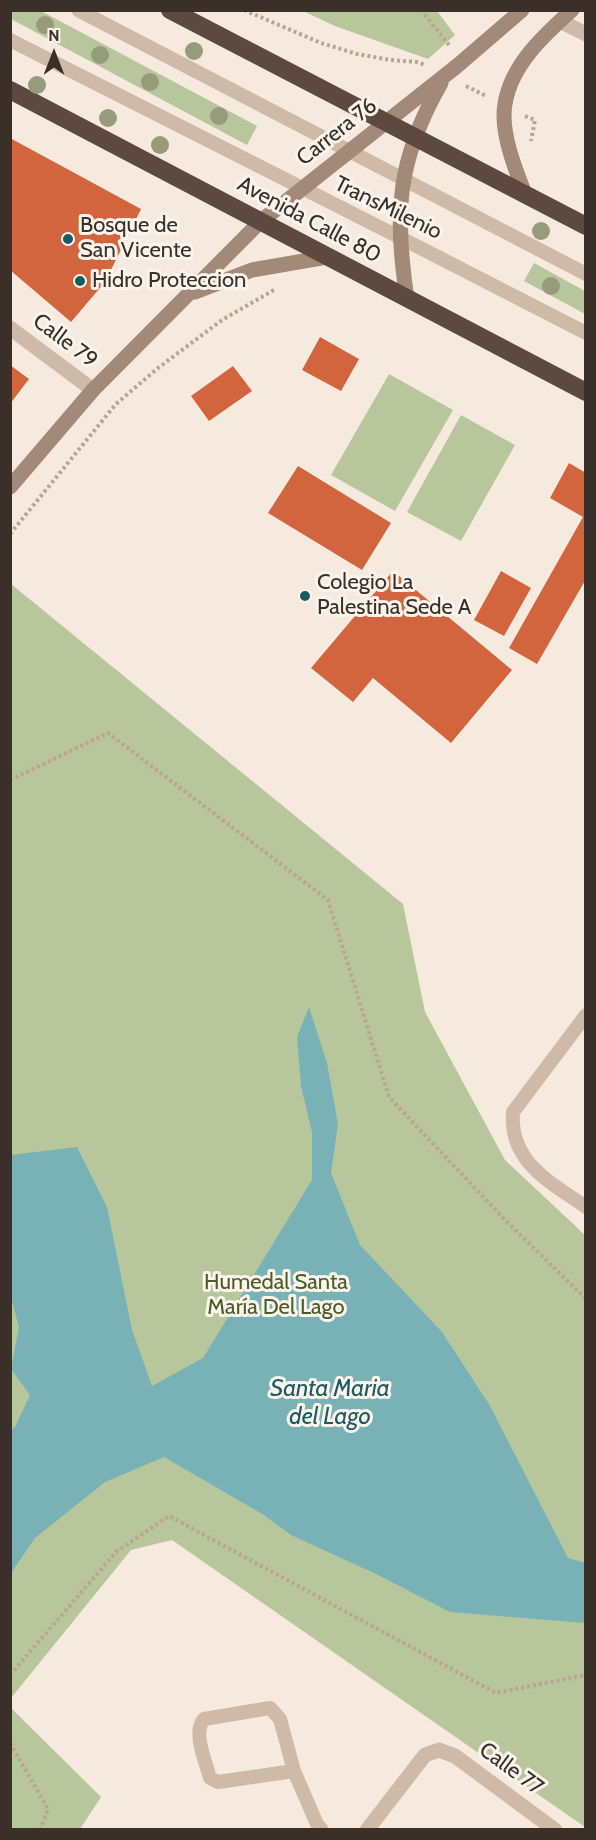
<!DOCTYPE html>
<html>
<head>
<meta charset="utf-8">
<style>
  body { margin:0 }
  #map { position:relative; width:596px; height:1840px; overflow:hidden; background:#f5eadd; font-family:Cabin,sans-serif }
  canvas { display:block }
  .frame { position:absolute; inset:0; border:12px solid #3b2f29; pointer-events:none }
  .north { position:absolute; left:24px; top:24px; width:60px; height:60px; -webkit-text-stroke:4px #fcf4eb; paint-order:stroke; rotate:0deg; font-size:16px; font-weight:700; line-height:24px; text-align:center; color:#3b2f29 }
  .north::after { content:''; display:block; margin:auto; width:21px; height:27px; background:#3b2f29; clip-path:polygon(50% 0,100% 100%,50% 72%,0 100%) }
</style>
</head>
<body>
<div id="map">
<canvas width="596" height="1840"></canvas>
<div class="frame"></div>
<div class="north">N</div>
</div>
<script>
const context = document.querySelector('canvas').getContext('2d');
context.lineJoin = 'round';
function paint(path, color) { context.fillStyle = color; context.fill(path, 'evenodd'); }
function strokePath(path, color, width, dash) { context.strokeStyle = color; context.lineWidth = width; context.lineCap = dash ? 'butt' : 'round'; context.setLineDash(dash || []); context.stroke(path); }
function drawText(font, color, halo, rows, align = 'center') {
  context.font = font + ' Cabin,sans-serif'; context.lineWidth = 6; context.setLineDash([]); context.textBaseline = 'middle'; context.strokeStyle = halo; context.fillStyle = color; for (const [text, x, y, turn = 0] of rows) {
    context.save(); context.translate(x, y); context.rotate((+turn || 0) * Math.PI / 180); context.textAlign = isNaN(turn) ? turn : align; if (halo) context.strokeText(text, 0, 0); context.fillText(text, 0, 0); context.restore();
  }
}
paint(new Path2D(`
  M10 11H41L257 126 247 145 11 19Z
  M303 11H437L455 35 428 59 335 26Z
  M534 263 585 291V314L524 281Z
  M389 374 453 410 395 511 331 475Z
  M461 415 515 445 461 541 407 512Z
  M11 584 403 904 425 1012 505 1160 585 1235V1827L172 1540 131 1550 11 1698Z
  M11 1708 101 1797 80 1829H11Z`), '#b7c69b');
paint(new Path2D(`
  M309 1007 327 1063 338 1124 331 1173 360 1245 442 1332 490 1406 568 1558 585 1563V1623L450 1612 376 1574 291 1535 264 1515 164 1457 105 1482 35 1538 11 1573V1430L15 1427 30 1395 11 1369 19 1327 10 1294 11 1155 77 1147 107 1207 132 1330 152 1386 203 1358 312 1180V1132L301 1086 297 1037Z`), '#79b2b6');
paint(new Path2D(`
  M10 138 141 209 105 282 71 322 10 270Z
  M320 337 359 359 341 391 302 370Z
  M10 365 29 379 10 404Z
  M233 366 252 391 209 421 191 396Z
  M569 463 586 473V579L537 664 509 648 583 517 550 498Z
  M298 466 391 523 362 570 268 513Z
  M393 571 512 670 451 743 373 678 353 702 311 668Z
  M501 571 531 588 504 636 474 620Z`), '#d3653e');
strokePath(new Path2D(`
  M244 10 321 43 357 54 391 60 417 62 425 65
  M421 10 449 45
  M466 86 486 96
  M525 116 535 120 531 141
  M10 534 116 404 158 368 222 320 274 290
  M10 780 108 733 328 900 389 1097 505 1220 586 1299
  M10 1675 116 1552 169 1516 496 1693 586 1675
  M10 1743 48 1809 40 1830`), '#bba491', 4, [3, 3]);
strokePath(new Path2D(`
  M78 10 586 274
  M10 40 399 237 586 333
  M586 1015 513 1112C509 1162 550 1182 586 1207
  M294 1771 218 1782 210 1778C206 1762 192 1732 204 1719L270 1708 280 1719 294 1771 317 1824 322 1830`), '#cfbaa7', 14);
strokePath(new Path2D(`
  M560 21 586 34
  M10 328 93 390
  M367 1830 425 1755 439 1750 455 1756 555 1830`), '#cfbaa7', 15);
strokePath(new Path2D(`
  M525 194C515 169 500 131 505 104 511 65 544 35 572 10
  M195 292 252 270 327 257
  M407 299C394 212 397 160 441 83
  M10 487 93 390 260 222 457 66 522 10`), '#a38978', 15);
strokePath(new Path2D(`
  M170 10 586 226
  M10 90 586 392`), '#5d493f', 18);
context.fillStyle = '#969c7a';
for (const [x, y] of [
  [45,25],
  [194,51],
  [100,55],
  [150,82],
  [37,85],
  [219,116],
  [108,118],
  [160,145],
  [541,231],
  [551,286]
]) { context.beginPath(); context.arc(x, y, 9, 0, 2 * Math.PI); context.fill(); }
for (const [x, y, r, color] of [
  [68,239,6,"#195b62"],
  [80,281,6,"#195b62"],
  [305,596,6,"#195b62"]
]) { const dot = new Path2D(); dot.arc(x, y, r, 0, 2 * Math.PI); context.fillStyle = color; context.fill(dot); strokePath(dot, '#fcf4eb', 2); }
drawText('22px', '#3b2f29', '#fcf4eb', [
  ["Carrera 76",337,132,-38],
  ["TransMilenio",388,208,26],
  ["Avenida Calle 80",309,220,28],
  ["Calle 79",65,341,37],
  ["Calle 77",511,1769,36]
]);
drawText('22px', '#3b2f29', '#fcf4eb', [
  ["Bosque de",80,226],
  ["San Vicente",80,251],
  ["Hidro Proteccion",92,281],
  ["Colegio La",317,583],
  ["Palestina Sede A",317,608]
], 'left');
drawText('22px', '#495c29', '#fcf4eb', [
  ["Humedal Santa",276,1283],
  ["María Del Lago",276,1308]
]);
drawText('italic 24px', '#195b62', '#fcf4eb', [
  ["Santa Maria",330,1389],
  ["del Lago",330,1417]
]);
</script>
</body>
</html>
